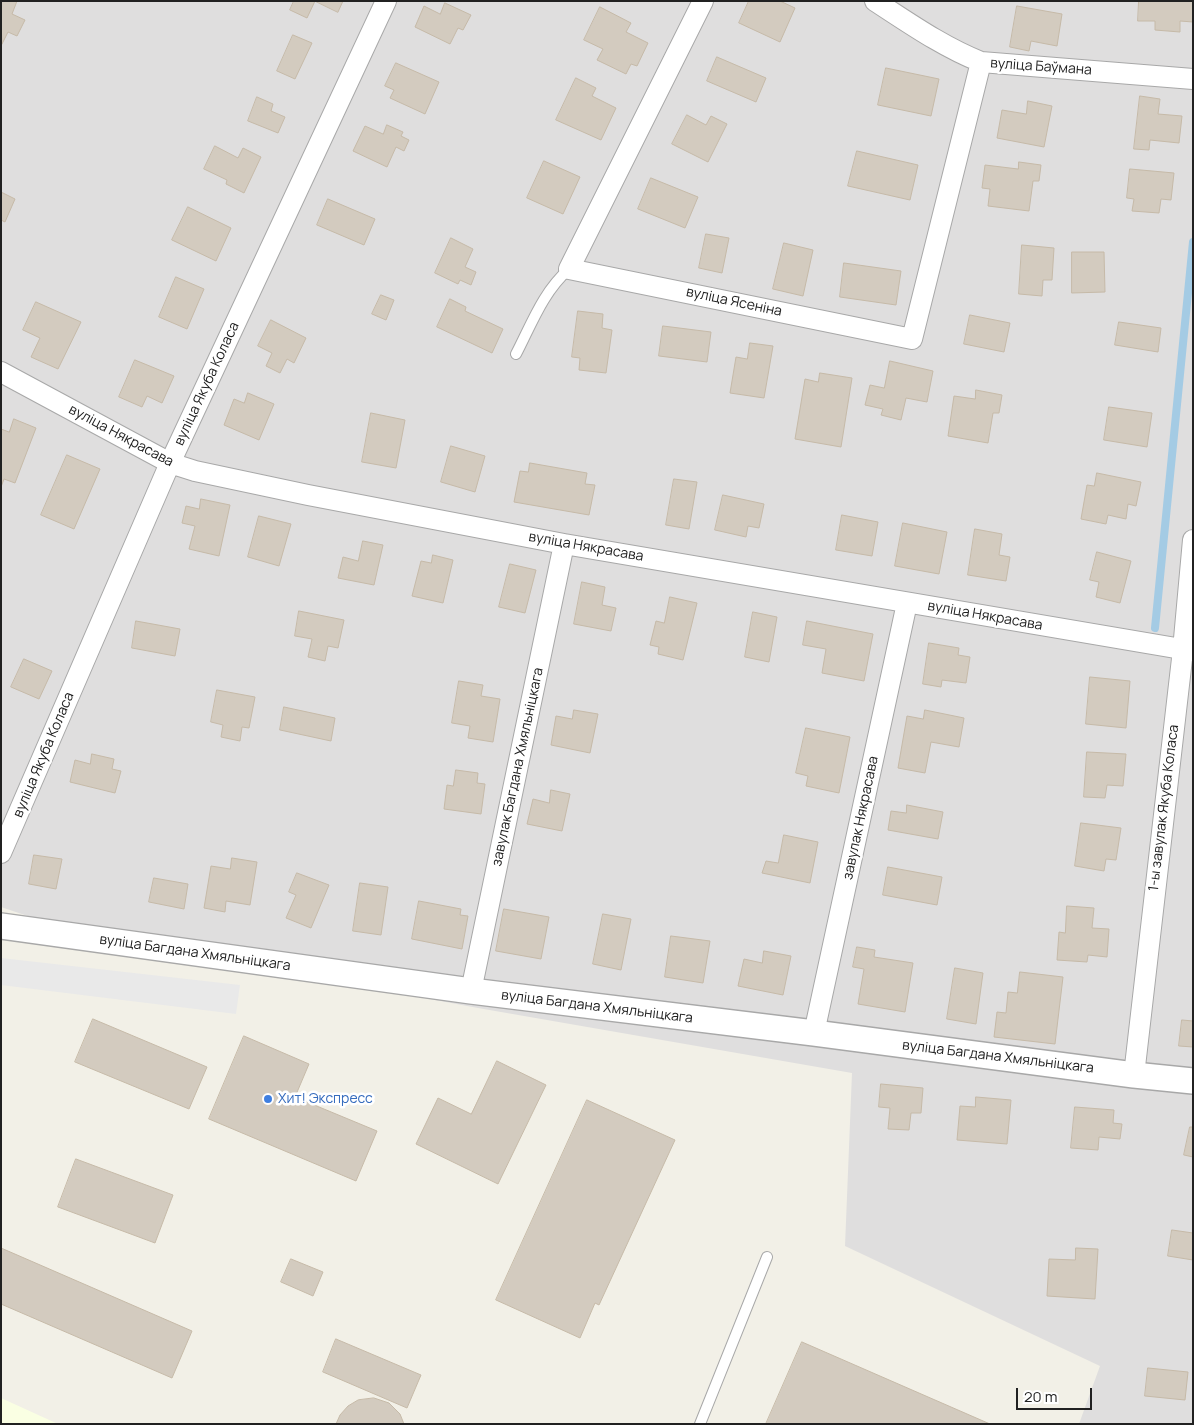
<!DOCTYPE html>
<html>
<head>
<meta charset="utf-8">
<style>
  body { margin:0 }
  #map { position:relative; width:1194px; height:1425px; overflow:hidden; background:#f2f0e7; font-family:Manrope,sans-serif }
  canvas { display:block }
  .frame { position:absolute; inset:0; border:2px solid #212121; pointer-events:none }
  .scale { position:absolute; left:1016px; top:1388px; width:76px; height:22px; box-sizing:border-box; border:2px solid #212121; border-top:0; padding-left:6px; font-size:15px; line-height:18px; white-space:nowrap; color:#212121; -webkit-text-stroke:4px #fff; paint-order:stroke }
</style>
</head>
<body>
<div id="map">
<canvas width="1194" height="1425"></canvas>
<div class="frame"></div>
<div class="scale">20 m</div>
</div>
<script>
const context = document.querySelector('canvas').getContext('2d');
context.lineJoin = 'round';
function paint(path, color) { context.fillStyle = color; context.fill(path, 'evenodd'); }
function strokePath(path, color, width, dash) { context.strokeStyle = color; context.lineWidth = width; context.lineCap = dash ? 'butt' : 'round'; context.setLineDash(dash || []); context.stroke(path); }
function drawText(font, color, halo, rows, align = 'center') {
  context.font = font + ' Manrope,sans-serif'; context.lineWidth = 5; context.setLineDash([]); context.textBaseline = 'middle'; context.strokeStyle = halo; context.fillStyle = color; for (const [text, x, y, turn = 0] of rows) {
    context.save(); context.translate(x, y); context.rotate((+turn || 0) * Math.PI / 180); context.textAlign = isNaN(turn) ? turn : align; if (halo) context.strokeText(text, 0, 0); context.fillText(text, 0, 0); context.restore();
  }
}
paint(new Path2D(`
  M1 1H1193V1424H1079L1100 1366 845 1246 852 1073 478 1008 81 934 1 907Z`), '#dfdede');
paint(new Path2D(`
  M1 1398 58 1424H1Z`), '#faffe3');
paint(new Path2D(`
  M1 958 240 985 236 1014 1 985Z`), '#e9e9e9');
strokePath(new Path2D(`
  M1155 628 1193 242`), '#a4cbe4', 8);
const building = new Path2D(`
  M1 1H17L12 14 25 20 17 36 8 32 2 44Z
  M294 1H315L307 18 290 10Z
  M315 1H343L338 12Z
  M749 1H780L795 8 780 42 739 23Z
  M1139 1H1193V22L1180 21V32L1155 30V21H1138Z
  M445 3 471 15 463 30 458 28 450 44 415 27 424 6 440 14Z
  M1017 6 1062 14 1057 46 1031 41 1029 51 1010 47Z
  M600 7 631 23 626 32 648 43 637 66 631 64 626 74 597 60 603 49 584 40Z
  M293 35 312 43 295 79 277 71Z
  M717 57 766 78 756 102 707 81Z
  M396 63 439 82 425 114 390 98 394 90 385 86Z
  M886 68 939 79 931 116 878 105Z
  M576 78 596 88 592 96 616 108 601 140 556 120Z
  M1140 96 1160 99 1158 114 1182 116 1179 143 1150 140 1149 150 1134 149Z
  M257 97 273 104 271 111 285 117 278 133 248 121Z
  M1028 101 1052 106 1044 147 997 138 1002 110 1026 114Z
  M687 115 706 125 711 116 727 124 708 162 672 144Z
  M387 125 403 132 401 136 409 140 404 151 396 147 387 167 353 151 365 126 383 134Z
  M215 146 238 158 243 148 261 157 244 193 226 184 227 180 204 169Z
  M857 151 918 165 910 200 848 186Z
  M544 161 580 177 563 214 527 198Z
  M1019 162 1041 165 1039 181H1033L1029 211 988 206 990 189 982 188 985 165 1018 169Z
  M1130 169 1174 173 1171 200 1161 199 1159 213 1132 211 1134 199 1127 198Z
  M651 178 698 197 685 228 638 209Z
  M1 192 15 199 5 222 1 220Z
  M328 199 375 219 364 245 317 225Z
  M188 207 231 228 216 261 172 240Z
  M706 234 729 238 722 273 699 268Z
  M451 238 473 249 465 267 476 272 471 285 460 280 458 284 435 273Z
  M784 243 813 250 803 296 773 289Z
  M1022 245 1054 248 1052 280H1043L1042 296 1019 294Z
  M1072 252H1104L1105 292 1072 293Z
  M844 263 901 271 896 305 840 297Z
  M176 277 204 289 187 329 159 317Z
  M381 295 394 300 386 320 372 314Z
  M450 299 466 307 465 311 503 329 492 353 437 327Z
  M36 302 81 322 58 369 31 357 40 338 23 330Z
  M578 311 603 314 602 328 612 330 606 373 579 370 580 358 572 357Z
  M970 315 1010 323 1004 352 964 344Z
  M271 320 306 338 294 363 287 359 280 373 266 366 272 353 258 346Z
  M1119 322 1161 328 1158 352 1115 345Z
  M663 326 711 332 707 362 659 356Z
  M750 343 773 346 764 398 730 393 736 357 747 359Z
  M135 360 174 376 162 403 147 396 142 407 119 397Z
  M890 361 933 371 927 402 906 398 901 420 881 415 883 409 865 405 870 385 884 388Z
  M820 373 852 378 841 447 795 439 805 379 818 382Z
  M976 390 1002 395 999 413H993L988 443 948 436 954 396 975 399Z
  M248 393 274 404 259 440 224 425 234 399 244 403Z
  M1109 407 1152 413 1147 447 1104 440Z
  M371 413 405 420 396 468 362 462Z
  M14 419 36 428 15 483 4 479 1 487V429L9 432Z
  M451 446 485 456 475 492 441 482Z
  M67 455 100 469 74 529 41 515Z
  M530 463 587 473 585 484 595 485 589 515 514 502 520 471 528 472Z
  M1097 473 1141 482 1136 506 1128 504 1126 519 1108 515 1106 524 1081 519 1087 485 1094 486Z
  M674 479 697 482 689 529 666 525Z
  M723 495 764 504 759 528 748 526 746 537 715 530Z
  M201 499 230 505 219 556 189 549 195 526 182 523 186 506 199 509Z
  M842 515 878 522 872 556 836 550Z
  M259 516 291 524 279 566 248 557Z
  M903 523 947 532 939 574 895 566Z
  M975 529 1002 534 999 555 1010 557 1006 581 968 575Z
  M363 541 383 545 374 585 338 578 343 557 358 561Z
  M1097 552 1131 561 1120 603 1096 597 1099 582 1090 580Z
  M433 555 453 560 443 603 412 596 421 561 431 563Z
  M510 564 536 570 525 613 499 607Z
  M582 582 605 587 602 605 616 608 611 631 574 624Z
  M670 597 697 603 683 660 658 654 659 647 650 645 656 621 664 623Z
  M299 611 344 620 338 648 328 646 325 661 308 657 312 639 295 636Z
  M753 612 777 617 769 662 745 657Z
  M136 621 180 629 175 656 132 648Z
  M807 621 873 634 864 681 822 673 826 649 803 645Z
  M929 643 959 648 958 655 970 657 966 683 942 680 941 687 923 684Z
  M24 659 52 671 39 699 11 687Z
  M1090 677 1130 681 1126 728 1086 724Z
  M459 681 483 685 481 696 500 699 493 742 468 738 470 726 452 723Z
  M217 690 255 697 249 728 242 727 240 741 221 737 223 725 211 722Z
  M284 707 335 718 331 741 280 730Z
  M574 710 598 714 590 753 551 745 556 716 572 719Z
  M925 710 964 718 959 747 931 742 925 773 898 768 907 716 923 719Z
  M806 728 850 737 839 793 806 786 808 776 796 773Z
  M1087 752 1126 754 1123 786 1107 785 1105 798 1084 797Z
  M92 754 114 759 112 769 121 771 115 793 70 782 75 760 90 764Z
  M456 770 478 773 477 783 485 784 481 814 444 809 447 785 453 786Z
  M551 790 570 794 562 831 527 824 533 799 549 803Z
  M907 805 943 812 938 839 888 830 891 811 906 813Z
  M1081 823 1121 828 1116 860 1106 859 1104 871 1075 866Z
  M784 835 818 842 810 883 762 873 766 861 778 863Z
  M34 855 62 859 56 889 29 884Z
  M232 858 257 862 250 905 226 901 225 912 204 908 211 866 230 869Z
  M888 867 942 877 937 905 883 895Z
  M297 873 329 885 311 928 286 918 296 895 289 892Z
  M154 878 188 884 184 909 149 902Z
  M360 883 388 887 381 935 353 931Z
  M419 901 461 909 460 915 468 916 462 949 412 939Z
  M1067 906 1094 908 1092 928 1109 929 1107 957 1088 955 1087 962 1057 960 1059 932 1065 933Z
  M504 909 549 917 541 959 496 951Z
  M603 914 631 919 621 970 593 964Z
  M671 936 710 941 703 983 665 977Z
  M857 947 875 950 874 957 913 963 905 1012 858 1004 864 969 853 967Z
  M764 951 791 956 783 995 738 986 744 959 762 963Z
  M955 968 983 973 976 1024 947 1019Z
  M1020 972 1063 977 1055 1044 994 1037 997 1012 1006 1013 1008 992 1017 993Z
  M93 1019 207 1067 189 1109 75 1062Z
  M1182 1020 1193 1021V1047L1179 1046Z
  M244 1036 309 1064 295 1097 377 1131 356 1181 209 1119Z
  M497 1061 546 1085 498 1184 416 1144 438 1098 471 1114Z
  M881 1084 923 1088 921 1113H911L909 1130 888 1129 890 1108 879 1107Z
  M976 1097 1011 1100 1007 1144 957 1140 960 1106 975 1107Z
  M587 1100 675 1140 599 1305 595 1303 580 1338 496 1300Z
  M1075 1107 1114 1110 1113 1123 1122 1124 1120 1139 1099 1137 1098 1150 1071 1148Z
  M1190 1127H1193V1157L1184 1155Z
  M76 1159 173 1195 155 1243 58 1207Z
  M1172 1230 1193 1233V1260L1168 1256Z
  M1 1248 192 1331 172 1378 1 1304Z
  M1076 1248 1098 1249 1095 1299 1047 1296 1049 1259 1075 1260Z
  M291 1259 323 1272 313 1296 281 1282Z
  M336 1339 421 1375 407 1408 323 1372Z
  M802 1342 990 1424H766Z
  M1148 1368 1188 1372 1185 1400 1145 1396Z
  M374 1398 389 1403 400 1414 404 1424H336L340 1415 348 1406 358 1400Z`);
paint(building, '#d3cbbf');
strokePath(building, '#c6baa8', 1);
const service = new Path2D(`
  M516 354C532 323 543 292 569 269
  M700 1424 767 1257`);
const minor = new Path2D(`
  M703 1 569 269 912 339 981 62
  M875 1C909 23 943 47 981 62L1193 79
  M1 372 170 463 195 471 308 495 564 544 1193 651
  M1 853 170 463 386 1
  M471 991 564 544
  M814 1033 907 603
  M1134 1075 1183 650 1193 540`);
const tertiary = new Path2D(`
  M1 926 471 991 814 1033 1134 1075 1193 1081`);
strokePath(service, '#a8a8a8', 12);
strokePath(minor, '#a8a8a8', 22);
strokePath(tertiary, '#a8a8a8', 28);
strokePath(service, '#fff', 10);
strokePath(minor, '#fff', 20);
strokePath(tertiary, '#fff', 25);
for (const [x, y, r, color] of [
  [268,1099,5,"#3f7fe0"]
]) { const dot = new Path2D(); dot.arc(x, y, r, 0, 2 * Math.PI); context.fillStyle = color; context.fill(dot); strokePath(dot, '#fff', 2); }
drawText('14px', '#212121', '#fff', [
  ["вуліца Баўмана",1041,67,4],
  ["вуліца Ясеніна",734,302,12],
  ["вуліца Якуба Коласа",207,384,-65],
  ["вуліца Някрасава",121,436,28],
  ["вуліца Някрасава",586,547,10],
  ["вуліца Някрасава",985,616,10],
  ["вуліца Якуба Коласа",44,755,-67],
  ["завулак Багдана Хмяльніцкага",518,767,-78],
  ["1-ы завулак Якуба Коласа",1164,808,-83],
  ["завулак Някрасава",861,818,-78],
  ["вуліца Багдана Хмяльніцкага",195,953,8],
  ["вуліца Багдана Хмяльніцкага",597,1007,7],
  ["вуліца Багдана Хмяльніцкага",998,1057,7]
]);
drawText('14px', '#366cbe', '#fff', [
  ["Хит! Экспресс",278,1099]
], 'left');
</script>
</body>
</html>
